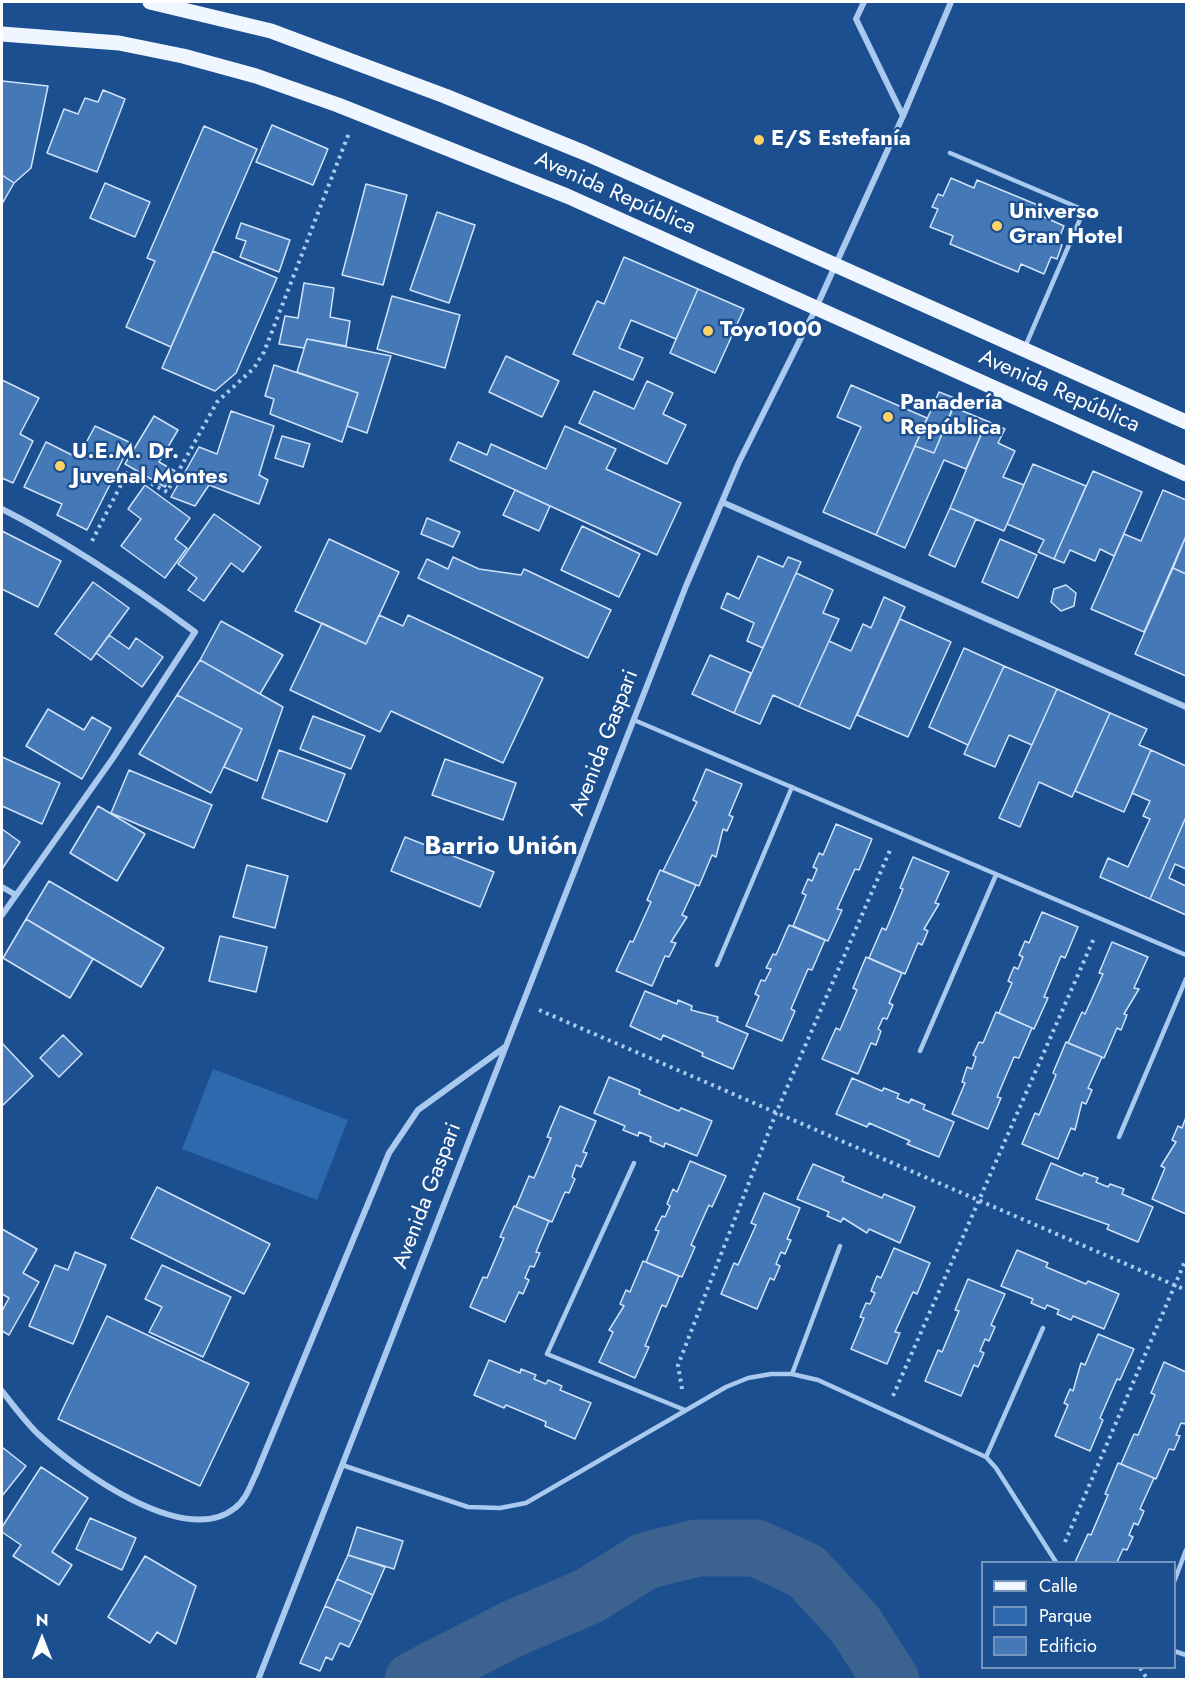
<!DOCTYPE html>
<html>
<head>
<meta charset="utf-8">
<style>
  body { margin:0 }
  #map { position:relative; width:1188px; height:1681px; overflow:hidden; background:#1b4f8f; font-family:Jost,sans-serif }
  canvas { display:block }
  .frame { position:absolute; inset:0; border:3px solid #fff; pointer-events:none }
  .legend { position:absolute; left:981px; top:1561px; width:195px; height:108px; box-sizing:border-box; background:#1b4f8f; border:2px solid #7695bc; margin:0; padding:8px 10px; list-style:none; font-size:18px; color:#fff }
  .legend li { display:flex; align-items:center; gap:12px; height:30px }
  .legend b { width:30px; border:2px solid #7695bc }
  .north { position:absolute; left:12px; top:1609px; width:60px; height:60px; -webkit-text-stroke:4px #1b4f8f; paint-order:stroke; rotate:0deg; font-size:16px; font-weight:700; line-height:24px; text-align:center; color:#fff }
  .north::after { content:''; display:block; margin:auto; width:21px; height:27px; background:#fff; clip-path:polygon(50% 0,100% 100%,50% 72%,0 100%) }
</style>
</head>
<body>
<div id="map">
<canvas width="1188" height="1681"></canvas>
<div class="frame"></div>
<ul class="legend">
<li><b style="height:8px;background:#f0f6ff"></b>Calle</li>
<li><b style="height:16px;background:#2e69ad"></b>Parque</li>
<li><b style="height:16px;background:#4478b7"></b>Edificio</li>
</ul>
<div class="north">N</div>
</div>
<script>
const context = document.querySelector('canvas').getContext('2d');
context.lineJoin = 'round';
function paint(path, color) { context.fillStyle = color; context.fill(path, 'evenodd'); }
function strokePath(path, color, width, dash) { context.strokeStyle = color; context.lineWidth = width; context.lineCap = dash ? 'butt' : 'round'; context.setLineDash(dash || []); context.stroke(path); }
function drawText(font, color, halo, rows, align = 'center') {
  context.font = font + ' Jost,sans-serif'; context.lineWidth = 4.5; context.setLineDash([]); context.textBaseline = 'middle'; context.strokeStyle = halo; context.fillStyle = color; for (const [text, x, y, turn = 0] of rows) {
    context.save(); context.translate(x, y); context.rotate((+turn || 0) * Math.PI / 180); context.textAlign = isNaN(turn) ? turn : align; if (halo) context.strokeText(text, 0, 0); context.fillText(text, 0, 0); context.restore();
  }
}
paint(new Path2D(`
  M213 1069 348 1120 317 1200 182 1149Z`), '#2e69ad');
strokePath(new Path2D(`
  M413 1680 512 1629 589 1596 645 1561 697 1548H756L806 1571 855 1624 891 1680`), '#3c6290', 57);
const building = new Path2D(`
  M2 81 48 86 31 168 14 183 2 175Z
  M103 90 125 99 97 172 47 153 64 109 78 114 85 98 98 102Z
  M272 125 328 149 313 185 256 162Z
  M204 126 257 149 171 347 126 327 155 261 147 258Z
  M2 175 14 183 2 204Z
  M951 178 974 188 977 180 1045 208 1042 216 1064 226 1057 243 1062 245 1057 259 1051 257 1044 274 1021 264 1018 272 996 263 950 244 953 236 930 227 938 209 932 207 938 194 943 196Z
  M105 183 150 202 135 237 90 218Z
  M366 184 407 195 383 285 342 275Z
  M437 212 475 225 449 303 410 290Z
  M241 223 290 240 279 272 240 257 246 241 236 238Z
  M213 251 277 278 236 373 215 391 162 368Z
  M624 257 698 289 676 339 631 320 619 348 643 358 633 380 573 354 597 301 604 304Z
  M304 283 334 288 330 317 350 321 346 346 307 339 304 348 279 344 285 316 298 318Z
  M698 289 744 309 715 373 670 353Z
  M392 296 460 315 445 368 377 349Z
  M307 339 391 356 367 433 347 426 358 393 297 372Z
  M506 356 559 381 542 417 489 392Z
  M274 365 358 393 342 442 270 414 274 399 265 396Z
  M2 380 39 398 20 434 33 441 13 483 2 478Z
  M647 381 673 393 663 414 686 425 667 464 579 423 594 391 634 409Z
  M851 385 927 418 876 535 823 512 861 427 837 417Z
  M939 392 957 399 934 453 915 446Z
  M953 407 987 421 966 469 944 460 905 548 876 535 915 446 934 453Z
  M231 411 274 426 259 475 268 480 259 504 209 485 195 506 171 497 199 447 217 454Z
  M154 416 178 430 159 462 175 471 165 487 125 464Z
  M987 421 1005 429 998 443 1015 451 1003 477 1024 485 1004 531 950 508Z
  M95 426 131 443 87 530 57 515 62 504 24 487 46 442 78 458Z
  M565 426 616 449 606 469 681 503 657 555 450 460 458 442 487 455 491 444 546 469Z
  M282 436 310 444 303 467 275 458Z
  M1033 464 1086 486 1054 559 1038 552 1044 540 1007 524Z
  M1093 471 1142 492 1114 556 1100 549 1095 561 1070 550 1064 563 1054 559Z
  M145 485 190 518 175 539 187 548 165 578 121 546 141 519 128 509Z
  M515 490 550 506 539 531 503 515Z
  M1163 490 1186 500V536L1144 632 1091 609 1124 534 1141 541Z
  M950 508 976 519 955 567 929 555Z
  M214 514 261 547 243 572 231 563 204 601 188 590 197 578 178 564Z
  M427 518 460 532 453 547 421 534Z
  M582 526 640 554 619 597 561 570Z
  M2 531 61 561 38 607 2 589Z
  M1186 536V574L1173 568Z
  M329 539 399 572 366 644 295 611Z
  M1000 539 1037 555 1018 598 982 582Z
  M758 556 783 567 788 557 801 562 763 648 747 641 754 623 721 608 727 593 739 599Z
  M453 557 479 569 521 575 524 569 611 610 588 658 418 578 427 559 448 569Z
  M1173 568 1186 574V676L1135 654Z
  M796 573 833 590 823 613 839 619 799 707 773 695 760 724 734 713Z
  M93 582 129 608 91 660 55 634Z
  M1066 585 1076 593 1074 606 1061 611 1051 602 1054 589Z
  M884 597 905 607 850 729 799 707 829 641 851 651 863 624 871 628Z
  M379 615 403 626 408 615 543 678 503 763 391 711 380 732 290 690 322 623 366 644Z
  M900 619 951 642 908 737 857 715Z
  M221 621 283 655 260 694 200 660Z
  M109 635 129 649 136 638 163 657 142 687 96 653Z
  M964 648 1004 666 968 745 929 727Z
  M710 655 751 673 734 713 692 694Z
  M200 660 283 707 257 781 224 767 242 729 177 695Z
  M1004 666 1057 689 1032 745 1009 735 995 767 964 754Z
  M1057 689 1110 713 1072 797 1039 782 1020 827 999 818Z
  M177 695 242 729 211 793 139 754Z
  M48 709 84 730 92 717 111 728 82 779 26 746Z
  M1110 713 1147 729 1139 745 1151 750 1124 812 1075 791Z
  M313 716 365 736 351 769 300 749Z
  M279 750 345 774 327 822 262 798Z
  M1151 750 1186 766V817L1150 899 1100 877 1108 858 1128 867 1150 819 1143 816 1150 801 1132 793Z
  M2 757 60 783 42 824 2 806Z
  M445 759 516 783 503 820 432 795Z
  M706 769 742 784 729 815 733 817 727 831 723 829 716 857 712 855 699 886 663 871 697 802 693 800Z
  M129 770 212 805 194 848 111 813Z
  M98 806 145 834 117 881 70 853Z
  M1186 817V869L1175 864 1169 878 1186 886V915L1150 899Z
  M836 824 872 839 859 870 855 869 837 909 842 910 828 941 793 926 806 895 802 893 808 879 812 881 817 869 813 867 819 853 823 855Z
  M2 829 20 842 2 869Z
  M405 837 494 872 480 907 391 871Z
  M913 857 949 872 935 903 939 904 924 929 928 931 922 945 918 943 905 974 869 958 882 928 886 930 903 889 900 888Z
  M247 865 288 876 275 928 233 917Z
  M660 870 696 885 682 915 687 917 671 942 676 943 669 957 665 956 652 986 616 971 630 941 633 942 651 902 647 900Z
  M49 881 164 948 141 987 26 919Z
  M1042 912 1078 927 1065 958 1061 956 1044 997 1048 998 1034 1029 999 1013 1012 983 1008 981 1014 967 1018 969 1023 957 1019 955 1025 941 1029 943Z
  M26 919 93 959 70 998 3 958Z
  M789 925 825 940 812 970 808 969 791 1009 795 1011 782 1041 746 1026 759 996 755 994 761 980 765 981 771 969 766 968 773 954 776 955Z
  M220 936 267 947 256 992 209 981Z
  M1112 942 1148 957 1134 988 1139 989 1124 1014 1127 1015 1121 1030 1117 1028 1104 1058 1068 1043 1082 1012 1085 1014 1103 974 1099 973Z
  M866 957 902 973 889 1003 893 1005 887 1019 883 1018 878 1029 881 1031 876 1045 871 1043 858 1074 822 1059 836 1028 840 1030 857 990 853 988Z
  M645 991 677 1004 678 1000 692 1006 691 1010 718 1017 717 1021 748 1034 733 1069 702 1056 703 1053 663 1035 661 1040 630 1026Z
  M996 1012 1032 1028 1019 1058 1014 1057 997 1097 1001 1098 988 1129 952 1114 965 1083 962 1082 967 1067 972 1069 976 1057 973 1055 979 1042 983 1043Z
  M63 1035 82 1054 59 1077 40 1058Z
  M1066 1042 1102 1057 1088 1088 1092 1090 1086 1104 1082 1102 1075 1130 1071 1128 1058 1159 1022 1144 1035 1113 1039 1115 1056 1075 1053 1073Z
  M2 1043 33 1076 2 1106Z
  M609 1077 640 1090 639 1094 679 1111 681 1108 712 1121 697 1156 665 1143 664 1147 650 1141 651 1137 639 1132 638 1136 623 1130 625 1126 594 1113Z
  M852 1078 882 1091 884 1088 899 1094 897 1098 909 1103 911 1099 925 1105 923 1109 954 1122 939 1157 907 1144 910 1141 869 1123 867 1127 836 1114Z
  M560 1106 596 1121 583 1152 587 1153 581 1167 576 1165 572 1177 575 1179 569 1193 565 1192 552 1222 516 1207 529 1176 534 1178 551 1138 547 1137Z
  M1186 1117V1214L1152 1199 1165 1168 1161 1166 1176 1142 1172 1140 1178 1126 1182 1128Z
  M690 1161 726 1176 712 1207 709 1205 691 1245 695 1247 682 1277 646 1262 659 1231 655 1230 662 1216 665 1217 670 1206 667 1204 673 1189 677 1192Z
  M1051 1163 1082 1176 1084 1173 1098 1178 1096 1182 1108 1187 1110 1184 1124 1189 1122 1194 1153 1207 1138 1242 1107 1229 1109 1225 1036 1199Z
  M813 1164 844 1177 842 1181 882 1198 884 1194 915 1207 900 1243 869 1229 867 1233 843 1218 841 1222 827 1216 829 1212 797 1199Z
  M157 1187 270 1244 244 1294 131 1238Z
  M764 1193 800 1208 787 1239 791 1240 785 1254 781 1252 776 1264 780 1266 774 1280 770 1278 757 1309 721 1294 734 1263 738 1265 756 1225 751 1223Z
  M514 1206 549 1221 536 1252 540 1253 534 1267 530 1266 525 1278 529 1280 523 1294 519 1292 505 1322 470 1307 483 1277 487 1278 504 1238 500 1237Z
  M2 1229 37 1249 23 1273 39 1282 9 1335 2 1331V1311L9 1298 2 1294Z
  M894 1248 930 1263 917 1294 913 1292 895 1332 900 1333 887 1364 851 1349 864 1318 860 1317 866 1303 870 1304 875 1293 871 1291 877 1276 881 1278Z
  M1017 1250 1048 1263 1046 1267 1086 1284 1088 1281 1119 1294 1104 1329 1073 1316 1071 1320 1057 1314 1059 1310 1047 1305 1045 1309 1031 1303 1033 1299 1001 1286Z
  M75 1252 106 1265 73 1344 29 1326 55 1265 68 1270Z
  M643 1261 679 1276 666 1307 662 1305 645 1346 649 1347 635 1378 599 1362 613 1332 609 1330 624 1306 620 1304 626 1290 630 1292Z
  M162 1265 231 1297 203 1357 149 1332 162 1307 145 1299Z
  M968 1279 1005 1294 991 1325 995 1327 989 1341 985 1339 980 1351 984 1353 978 1367 974 1365 961 1396 925 1381 938 1350 942 1352 959 1311 955 1310Z
  M107 1316 249 1383 200 1486 58 1419Z
  M1098 1334 1134 1349 1120 1380 1117 1379 1100 1418 1103 1420 1090 1451 1055 1436 1068 1405 1064 1403 1070 1389 1073 1391 1081 1363 1085 1365Z
  M489 1360 520 1373 521 1369 536 1375 534 1379 546 1384 548 1380 562 1386 560 1390 591 1403 575 1439 545 1426 546 1422 506 1405 504 1408 474 1395Z
  M1164 1362 1186 1372V1421L1185 1424 1181 1423 1176 1435 1180 1436 1174 1450 1169 1449 1156 1479 1121 1464 1134 1434 1138 1435 1155 1395 1151 1393Z
  M2 1447 26 1466 2 1496Z
  M1118 1463 1154 1478 1140 1509 1144 1511 1138 1525 1134 1523 1129 1535 1133 1537 1127 1550 1123 1549 1117 1562H1075L1088 1534 1091 1535 1108 1495 1105 1494Z
  M41 1467 88 1498 52 1552 72 1565 59 1585 13 1556 21 1545 2 1532V1527Z
  M90 1518 136 1538 122 1570 76 1549Z
  M357 1527 403 1541 394 1569 348 1555Z
  M348 1555 385 1567 373 1595 337 1579Z
  M145 1556 196 1586 176 1644 157 1632 150 1643 108 1617Z
  M337 1579 373 1595 361 1622 325 1606Z
  M325 1606 361 1622 349 1647 340 1643 332 1660 326 1657 320 1671 300 1663Z`);
paint(building, '#4478b7');
strokePath(building, '#cfe3fa', 1.5);
strokePath(new Path2D(`
  M92 541 128 471 167 492 217 402 254 368 264 352 349 133
  M539 1010 1186 1290
  M682 1389 678 1365 776 1113 891 848
  M893 1396 1095 936
  M1065 1542 1186 1259
  M1140 1668 1148 1680`), '#a9c9ee', 4, [3, 4.5]);
strokePath(new Path2D(`
  M950 153 1084 210 1025 347
  M634 720 1186 955
  M717 965 792 787
  M920 1051 996 875
  M1119 1137 1186 979
  M634 1163 547 1354 685 1410
  M792 1374 840 1246
  M986 1457 1043 1328
  M342 1465 468 1507 500 1508 526 1503 726 1387 748 1378 771 1374H792L818 1380 986 1457 996 1468 1056 1562
  M1174 1582 1186 1550
  M1174 1651 1186 1655`), '#a9c9ee', 4.5);
strokePath(new Path2D(`
  M864 2 856 19 903 116
  M722 502 1186 707
  M2 509C71 544 133 586 195 632L113 758 2 915
  M2 887 16 895
  M2 1391C13 1405 24 1420 37 1433 75 1469 184 1549 235 1508 246 1500 250 1486 256 1474L389 1153 418 1110 505 1047
  M258 1680 686 586 739 462 816 308 903 116 951 2`), '#a9c9ee', 6);
strokePath(new Path2D(`
  M150 2 271 31 445 96 585 153 1186 422
  M2 34 119 43 183 56 256 76 338 105 567 196 1186 474`), '#f0f6ff', 15);
for (const [x, y, r, color] of [
  [759,140,6,"#ffd166"],
  [997,226,6,"#ffd166"],
  [708,331,6,"#ffd166"],
  [888,417,6,"#ffd166"],
  [60,466,6,"#ffd166"]
]) { const dot = new Path2D(); dot.arc(x, y, r, 0, 2 * Math.PI); context.fillStyle = color; context.fill(dot); strokePath(dot, '#1b4f8f', 2); }
drawText('bold 22px', '#fff', '#1b4f8f', [
  ["E/S Estefanía",771,140],
  ["Universo",1009,213],
  ["Gran Hotel",1009,238],
  ["Toyo1000",720,331],
  ["Panadería",900,404],
  ["República",900,429],
  ["U.E.M. Dr.",72,453],
  ["Juvenal Montes",72,478]
], 'left');
drawText('22px', '#fff', '#1b4f8f', [
  ["Avenida República",615,194,24],
  ["Avenida República",1059,392,24],
  ["Avenida Gaspari",605,743,-69],
  ["Avenida Gaspari",428,1196,-69]
]);
drawText('bold 26px', '#fff', '#1b4f8f', [
  ["Barrio Unión",501,848]
]);
</script>
</body>
</html>
